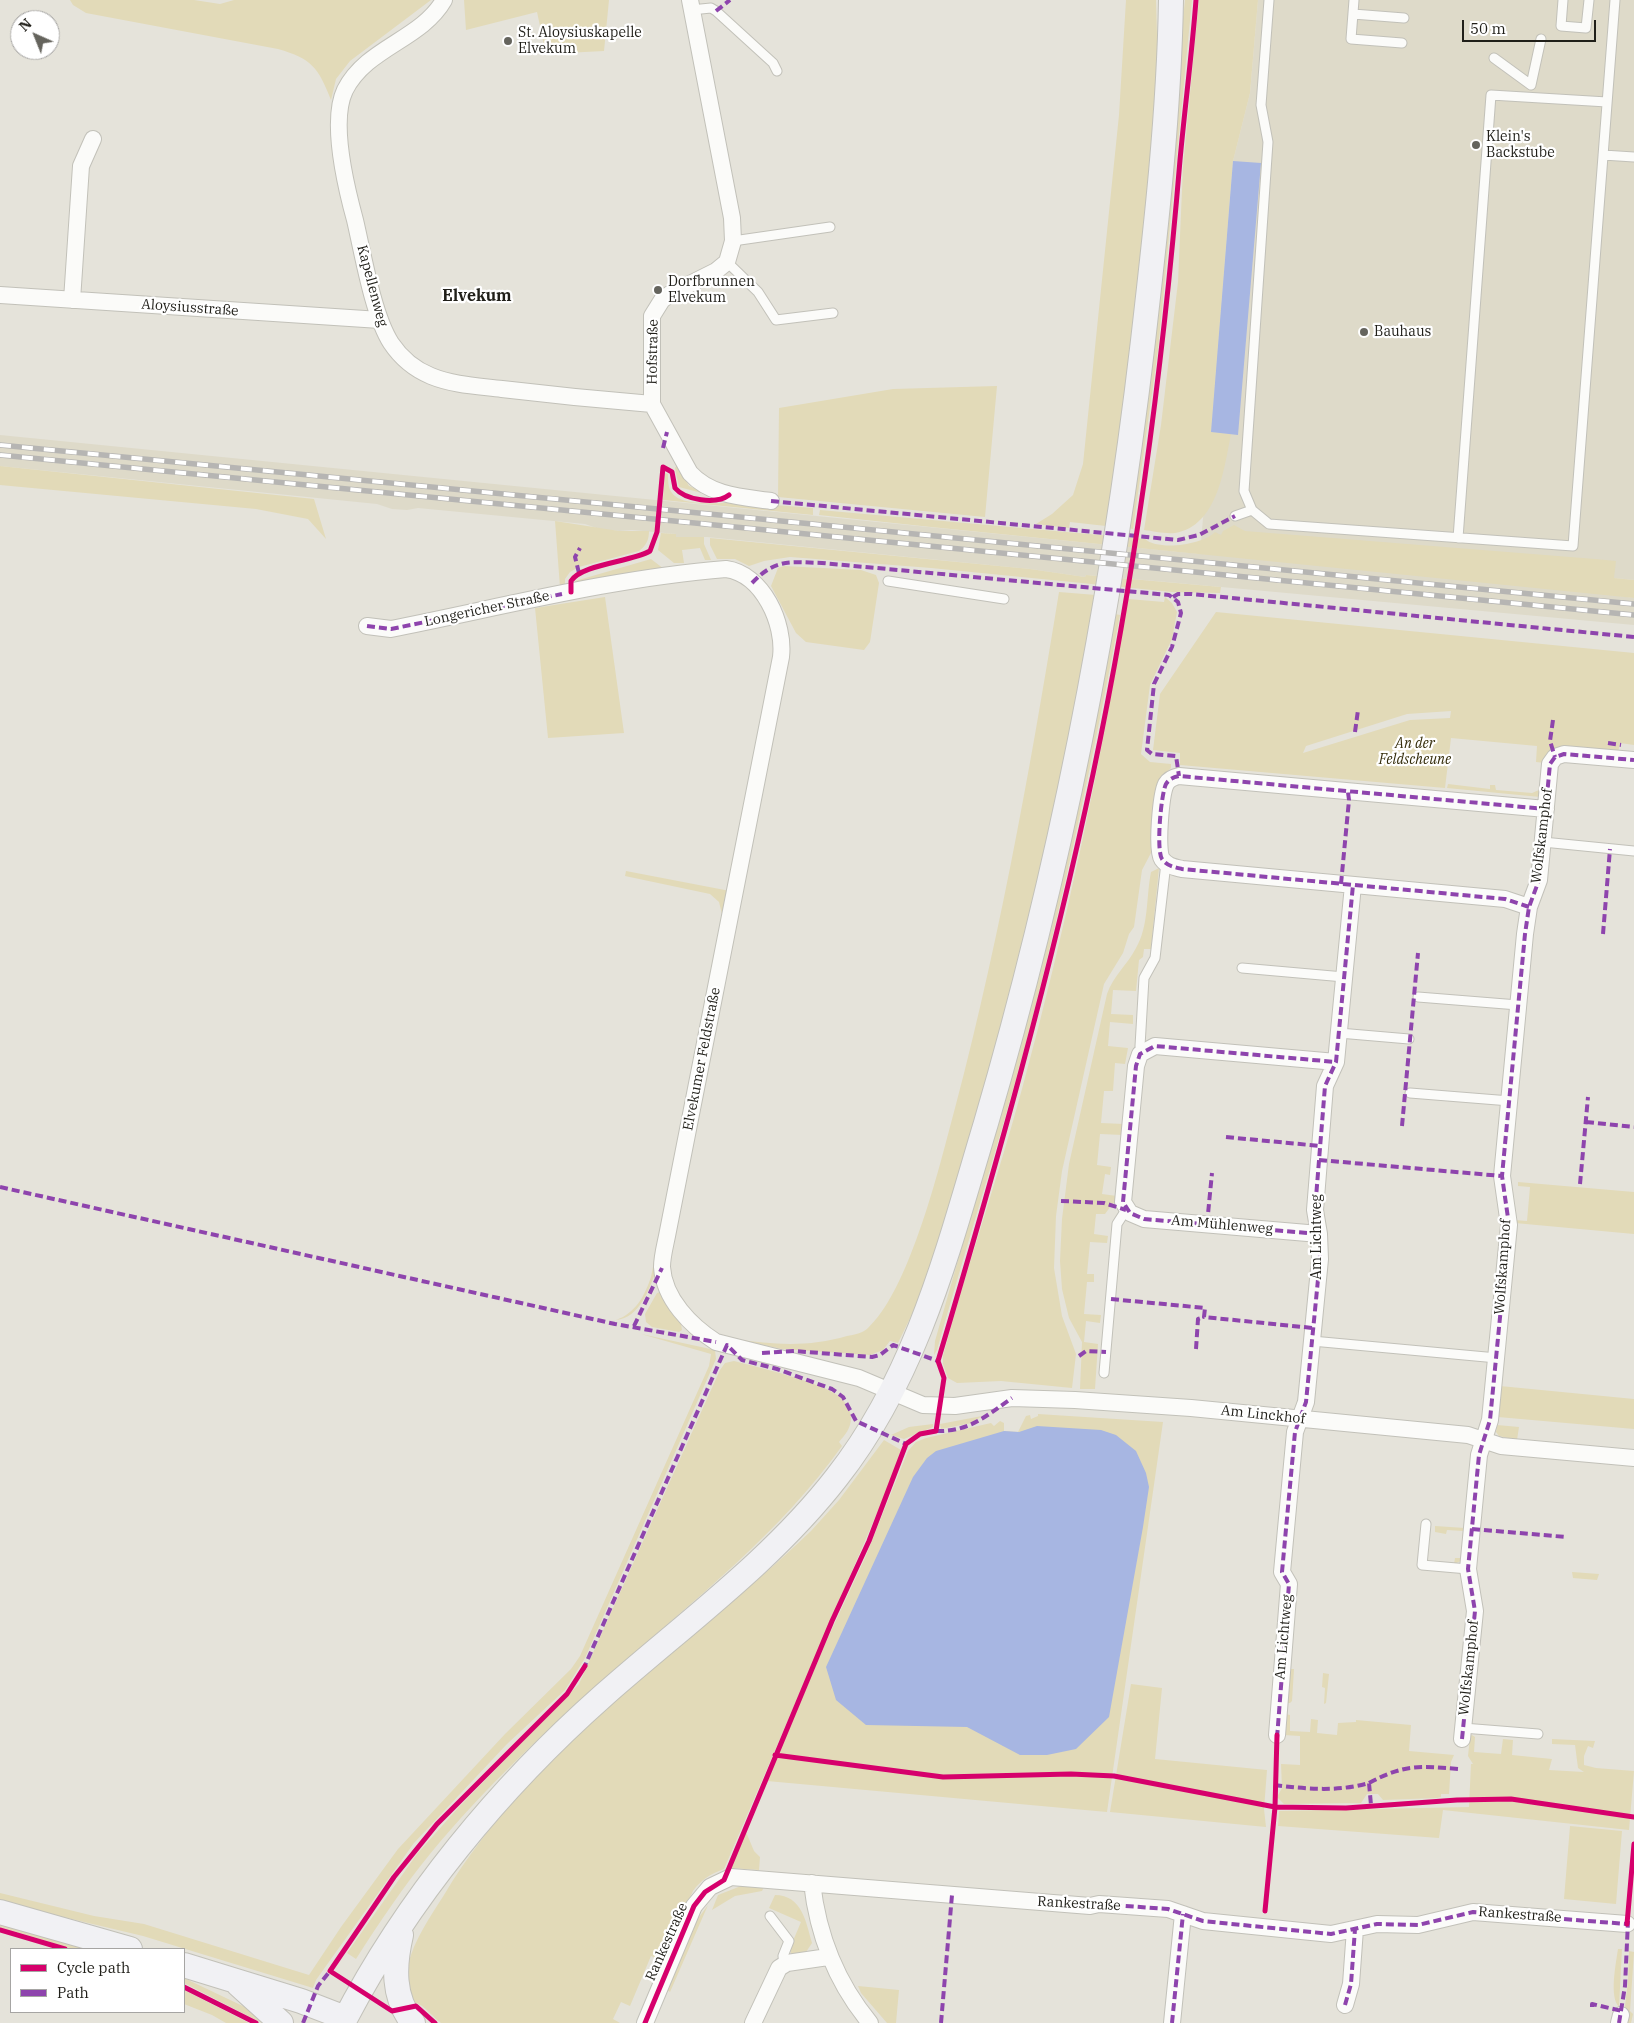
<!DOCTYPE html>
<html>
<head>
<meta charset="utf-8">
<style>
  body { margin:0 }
  #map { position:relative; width:1634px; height:2023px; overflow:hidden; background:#e5e3da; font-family:"IBM Plex Serif",serif }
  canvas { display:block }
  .legend { position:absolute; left:10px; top:1948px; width:175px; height:65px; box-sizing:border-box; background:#fff; border:1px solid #a6a5a3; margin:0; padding:6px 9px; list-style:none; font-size:15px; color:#201f19 }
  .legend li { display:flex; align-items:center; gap:10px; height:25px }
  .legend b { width:25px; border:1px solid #a6a5a3 }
  .north { position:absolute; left:10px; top:10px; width:50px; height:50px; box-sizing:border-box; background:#fff; border:1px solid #a6a5a3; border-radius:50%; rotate:316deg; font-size:14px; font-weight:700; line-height:20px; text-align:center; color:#201f19 }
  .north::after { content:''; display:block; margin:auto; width:18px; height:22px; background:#65645d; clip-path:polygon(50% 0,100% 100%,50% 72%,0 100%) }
  .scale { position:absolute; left:1462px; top:20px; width:134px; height:22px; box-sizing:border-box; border:2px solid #201f19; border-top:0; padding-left:6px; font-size:15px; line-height:18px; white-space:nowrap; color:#201f19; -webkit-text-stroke:4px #fff; paint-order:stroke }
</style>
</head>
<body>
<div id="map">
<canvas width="1634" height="2023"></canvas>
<ul class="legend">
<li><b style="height:6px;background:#d6006c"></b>Cycle path</li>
<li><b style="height:6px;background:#8e44ad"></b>Path</li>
</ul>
<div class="north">N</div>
<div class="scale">50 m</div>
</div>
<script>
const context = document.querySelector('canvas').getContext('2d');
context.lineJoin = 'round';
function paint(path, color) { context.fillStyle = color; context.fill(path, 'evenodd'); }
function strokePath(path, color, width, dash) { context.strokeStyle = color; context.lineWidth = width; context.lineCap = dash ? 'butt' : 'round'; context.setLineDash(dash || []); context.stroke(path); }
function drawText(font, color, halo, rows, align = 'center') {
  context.font = font + ' "IBM Plex Serif",serif'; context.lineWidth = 4.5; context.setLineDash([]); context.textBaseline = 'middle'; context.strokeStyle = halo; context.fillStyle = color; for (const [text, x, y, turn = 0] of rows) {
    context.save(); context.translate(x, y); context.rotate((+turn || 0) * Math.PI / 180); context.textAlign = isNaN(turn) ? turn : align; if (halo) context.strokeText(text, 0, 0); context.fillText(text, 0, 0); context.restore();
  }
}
paint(new Path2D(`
  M1258 0H1634V580L1614 578 1612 595 1634 598V625L1167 582 1086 575 1085 577 1030 569 707 537H676V534L632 530 619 531 599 529 585 524 418 508 407 510 392 509 377 504 0 466V435L1200 554 1233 161 1250 93Z`), '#dedac9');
paint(new Path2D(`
  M70 0H194L220 4 234 0H431L350 61 336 79 331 100C318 67 312 59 278 49L86 13 73 5Z
  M464 0H609L604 51 546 54 537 12 466 30Z
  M1126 0H1156L1158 71 1145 218 1127 388 1106 526 1070 522 1069 528 1036 524 1052 514 1073 495 1083 464 1119 115Z
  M1185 0H1192L1158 350 1133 529 1128 528Z
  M1199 0H1258L1250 93 1233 161 1211 432 1231 434C1224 468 1218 526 1175 533 1165 534 1153 531 1144 530L1161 425 1178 282 1183 167Z
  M997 386 985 517 778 497 779 408 893 389Z
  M677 465 689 486 717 497 679 487 675 468Z
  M0 466 314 499 326 539 308 519 256 509 0 485Z
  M665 473 668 474C668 481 668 488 672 493 682 507 722 503 737 502L813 508V515L663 500Z
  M820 510 1145 539C1158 551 1203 545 1215 532L1221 535 1223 531 1234 525 1245 531 1595 559 1616 561 1614 578 1634 580V598L931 527 819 515Z
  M555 521 619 531H649C649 540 646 546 639 551L579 567 570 572 565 579V586L560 587Z
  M661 533 676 534V537H704V544L711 560H705L700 548 682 550 684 563H674L658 550Z
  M710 538 1030 569 1085 577 1086 575 1221 587 1220 593 1172 592 931 568 790 557 764 561 749 566 735 559H717L710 545Z
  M651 559 664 569 576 583 575 581Z
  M784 566 861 570 876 575 879 583 870 642 864 650 806 642 796 633 771 586 778 568Z
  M1059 592 1096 595 1057 803 1010 998 940 1239 916 1306 898 1343 890 1341 883 1350 870 1355 782 1349 735 1339C774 1345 810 1347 847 1336 854 1335 863 1333 868 1328 905 1294 933 1191 946 1142 996 960 1029 777 1059 592Z
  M605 597 624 733 548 738 535 608Z
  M1165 597 1172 603 1177 612 1172 639 1150 685 1141 754 1150 762 1171 764V768L1162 777 1152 851 1142 870 1134 927 1129 934 1123 953 1104 984 1062 1171 1056 1216 1054 1268 1062 1316 1076 1354 1072 1388 1001 1381 957 1383 948 1378 943 1364V1356C967 1266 998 1178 1022 1089 1066 928 1101 763 1128 599L1164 602Z
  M1216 612 1634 653V745L1620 743 1618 753 1558 748 1552 750 1545 763 1536 762 1537 746 1451 738 1445 788 1180 765V753L1153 750 1160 694ZM1451 711 1450 718 1410 720 1303 753 1306 746 1407 714Z
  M1115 614 1120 615C1093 758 1063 901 1026 1043 998 1146 966 1247 937 1350L934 1355 935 1341 1029 1011Z
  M1448 784 1490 789V785H1495L1496 790 1532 793 1539 790 1542 792 1540 797 1447 788Z
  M1159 868 1151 949H1144L1143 957 1139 960 1136 991 1113 990 1111 1014 1133 1015V1024L1110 1022 1108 1046 1128 1048 1125 1064 1115 1063 1113 1091H1104L1101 1123 1124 1124 1123 1135 1100 1134 1097 1165 1111 1167 1110 1175 1105 1174 1102 1194 1117 1196 1116 1204 1113 1203 1105 1214H1096L1094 1234 1108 1236 1107 1243 1090 1242 1087 1274H1094V1282H1087L1084 1314 1101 1315 1100 1323 1086 1321 1084 1342 1098 1344 1095 1389H1080L1082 1342 1069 1318 1062 1289 1060 1261 1062 1219 1069 1164 1107 994C1113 976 1128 964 1136 948 1149 926 1146 897 1151 872Z
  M626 871 730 891 656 1271C649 1289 640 1318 616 1320 636 1313 645 1295 651 1277L722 914 719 902 710 894 625 876Z
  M1518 1182 1634 1192V1234L1515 1223V1220L1527 1221 1530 1187 1518 1186Z
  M660 1292 681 1324 682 1330 679 1332 652 1327 646 1322 645 1314 657 1293Z
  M641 1334 715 1350 716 1359 585 1658 565 1690 507 1744 414 1843 316 1980 313 1988 143 1936 0 1902V1893L94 1916 144 1924 309 1975 341 1927 398 1849 505 1734 571 1669 580 1656 709 1366 711 1354Z
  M734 1361C758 1367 819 1382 837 1395 844 1400 851 1409 851 1418 851 1428 845 1435 839 1442L842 1446C779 1534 695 1599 615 1670 550 1727 485 1787 430 1854 403 1887 379 1923 356 1959L347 1953 417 1854 458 1808 579 1684 720 1370 725 1363Z
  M1500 1386 1634 1399V1429L1498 1417Z
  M1038 1414 1163 1422 1107 1812 767 1781 826 1642 865 1558 908 1451 916 1442 926 1438 991 1423 994 1426 1000 1421 1004 1423V1431L1018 1432 1026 1416 1030 1415 1031 1419 1038 1416Z
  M982 1416 972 1423 941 1429 940 1424Z
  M933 1424V1427L904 1439 891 1435 909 1427Z
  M1497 1425 1519 1427 1517 1440 1499 1436 1496 1432Z
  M884 1440 901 1450 889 1485 724 1869C710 1874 701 1880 693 1891L661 1960 651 1956 630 2006 621 2002 613 2019 620 2023H441C431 2016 422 2001 411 2003 409 1992 405 1976 408 1965 414 1940 430 1917 444 1895 535 1744 687 1650 811 1531L839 1500Z
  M1435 1526 1465 1528 1463 1560 1454 1564 1455 1558H1461L1463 1531 1447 1530 1446 1534 1435 1532Z
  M1572 1572 1599 1574 1597 1580 1573 1578Z
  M1289 1669H1294L1292 1701 1290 1703H1286Z
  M1323 1673 1329 1674 1326 1703 1324 1704 1325 1688 1322 1687Z
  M1131 1684 1162 1688 1155 1759 1267 1770 1264 1809 1266 1827 1110 1812Z
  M1286 1714 1290 1715V1731L1310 1732 1311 1719 1318 1720 1317 1733 1337 1735 1338 1723 1356 1722V1720L1411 1725 1409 1751 1454 1755 1451 1762 1449 1794H1441V1797L1437 1798 1383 1800 1378 1794H1367L1361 1803 1284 1804 1277 1797 1282 1788 1281 1764 1300 1765V1736L1284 1735Z
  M1472 1735 1475 1737 1474 1752 1501 1754 1503 1739 1513 1740 1512 1755 1552 1759 1549 1770 1584 1772 1578 1768 1575 1745 1552 1744V1739L1595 1741 1593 1748 1588 1746 1584 1756V1765L1596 1768 1634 1771 1629 1830 1443 1810 1439 1838 1278 1826 1279 1811 1469 1807 1471 1764H1473L1468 1756 1470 1736Z
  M1570 1826 1622 1831 1616 1904 1564 1899Z
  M746 1832 754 1851 760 1857 759 1870 731 1868Z
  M741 1886 764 1887 762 1891 735 1896 712 1910 718 1895Z
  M775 1895C802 1895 806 1922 812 1943L806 1952 791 1954 790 1948 801 1922 769 1908Z
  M708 1905 670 1992 667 1990 694 1924Z
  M0 1923 88 1949H73L0 1927Z
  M1618 1949H1622L1619 2007C1609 1997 1616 1963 1618 1949Z
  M1629 1951 1634 1952 1630 2011 1633 2014 1631 2023H1623L1628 1981Z
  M184 1978 249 2009 271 2023H262L184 1983Z
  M858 1986 899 1990 896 2023H887L861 1993Z
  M184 1990 249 2023H226L212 2015 184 2004Z`), '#e2dab8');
paint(new Path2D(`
  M1233 161 1261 163 1238 435 1211 432Z
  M1037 1426 1101 1430 1116 1435 1136 1451 1146 1473 1149 1487 1143 1527 1109 1717 1076 1749 1047 1755H1020L967 1727 866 1725 836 1700 826 1667 913 1477 927 1458 936 1451 1004 1431 1019 1432Z`), '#a7b6e2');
const lane = new Path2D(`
  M1269 0 1261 105 1268 142 1244 491 1252 510 1269 524 1573 546 1615 0
  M1354 0 1351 39 1402 43
  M1563 0 1561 26 1586 28 1589 0
  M691 10 711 8 716 11 773 63 777 71
  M1353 14 1404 18
  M1494 58 1531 85 1541 39
  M1603 155 1634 157
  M733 241 830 227
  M727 262 758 292 776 320 833 313
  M1235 516 1252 510
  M1458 538 1491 95 1607 102
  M888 581 1004 599
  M1543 842 1634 851
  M1242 968 1344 977
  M1418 997 1518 1005
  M1339 1033 1409 1039
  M1142 1052 1140 1046 1144 978 1155 958 1166 863
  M1410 1093 1510 1101
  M1312 1341 1497 1358
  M1104 1373 1117 1224 1126 1210
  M1426 1524 1422 1565 1468 1569
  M1463 1728 1538 1734
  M770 1916 789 1941 783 1956 784 1965`);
const street = new Path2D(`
  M444 0C421 40 367 47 345 90 330 121 346 187 355 220 363 254 373 315 391 343 401 358 414 369 431 376 453 385 478 386 502 389 552 395 602 400 652 404
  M690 0 732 218 733 241 727 262 716 271 670 294 662 300 652 316V404L690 473C711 496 742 497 771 501
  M0 295 380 320
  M72 300 81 166 93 139
  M367 626 391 629C502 607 613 578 726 569 763 574 785 624 781 657L667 1236C665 1246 662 1257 662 1267 664 1299 691 1326 716 1342L859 1378 923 1405 955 1406 1012 1398 1075 1400 1191 1408 1468 1435 1501 1446 1634 1458
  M1529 907 1505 899 1182 869C1174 867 1167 866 1162 859 1156 850 1161 794 1166 784 1169 779 1174 777 1179 776L1546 809
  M1319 1234 1144 1219 1130 1213 1123 1202 1136 1066 1140 1054 1155 1046 1336 1062
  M1277 1735 1289 1584 1282 1572 1295 1432 1306 1402 1320 1259 1319 1234 1315 1210 1325 1086 1336 1062 1353 885
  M1462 1739 1475 1611 1468 1569 1479 1455 1490 1420 1509 1225 1502 1176 1525 934 1529 907 1539 880 1550 764 1555 757 1564 754 1634 760
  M812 1883C818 1936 836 1982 870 2023
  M1345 2005 1351 1984 1355 1929
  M645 2023 694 1906 710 1887 731 1877 1090 1906 1099 1904 1168 1909 1203 1921 1331 1934 1377 1924 1418 1925 1473 1912 1627 1924
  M753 2023 779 1968 787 1963 828 1957
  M1172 2023 1183 1914
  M1619 2023 1621 2015`);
const secondary = new Path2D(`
  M0 1912 130 1949
  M401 1935C394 1965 392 1997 413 2023
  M184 1965 301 2001 345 2018
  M238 1984 281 2023
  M343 2023C407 1899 500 1787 604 1695 683 1625 772 1561 837 1477 918 1374 949 1246 986 1123 1061 867 1112 605 1143 341 1156 228 1169 114 1171 0`);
strokePath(lane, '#c2c1b9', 11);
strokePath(street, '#c2c1b9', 18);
strokePath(secondary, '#c2c1b9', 26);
strokePath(lane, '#fbfbf9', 9);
strokePath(street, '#fbfbf9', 16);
strokePath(secondary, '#f1f1f4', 24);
const rail = new Path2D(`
  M0 445 1634 604
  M0 455 1634 615`);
strokePath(rail, '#b6b5b3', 5.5);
strokePath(rail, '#fff', 4, [11]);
strokePath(new Path2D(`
  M716 11 730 0
  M663 448 667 432
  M771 501 1178 540 1199 535 1235 516
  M579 573 575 557 580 548
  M752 583C776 558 790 562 822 563L1169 595 1178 602 1181 613 1172 647 1154 684 1147 750 1152 754 1176 756 1179 776
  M1173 597 1178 594H1191L1634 637
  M367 626 391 629 562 594
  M1553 720 1550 741 1555 757
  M1355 732 1358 710
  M1608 743 1621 745
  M1341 884 1349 800 1348 792
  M1529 907 1505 899 1182 869C1174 867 1167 866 1162 859 1156 850 1161 794 1166 784 1169 779 1174 777 1179 776L1546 809
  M1603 934 1610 849
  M1586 1122 1634 1127
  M1402 1126 1418 953
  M1226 1137 1320 1146
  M1319 1160 1502 1176
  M1580 1184 1588 1097
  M0 1187 615 1324 716 1342
  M1061 1201 1104 1203 1126 1210
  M1207 1224 1212 1173
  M1319 1234 1144 1219 1130 1213 1123 1202 1136 1066 1140 1054 1155 1046 1336 1062
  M1111 1299 1205 1308 1204 1317 1313 1328
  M634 1326 662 1268
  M1196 1349 1198 1319 1204 1317
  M762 1353 794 1351 872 1357 880 1355 893 1345 938 1361
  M1079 1356 1086 1351 1106 1352
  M936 1431C969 1432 986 1416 1012 1398
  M1472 1529 1566 1537
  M583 1670 727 1345 742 1360 777 1369 832 1389 843 1397 856 1421 906 1444
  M1277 1738 1289 1584 1282 1572 1295 1432 1306 1402 1320 1259 1319 1234 1315 1210 1325 1086 1336 1062 1353 885
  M1462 1739 1475 1611 1468 1569 1479 1455 1490 1420 1509 1225 1502 1176 1525 934 1529 907 1539 880 1550 764 1555 757 1564 754 1634 760
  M1369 1783C1404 1764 1420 1766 1459 1769
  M1274 1785C1307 1789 1337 1792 1369 1783L1371 1805
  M1090 1906 1099 1904 1168 1909 1203 1921 1331 1934 1377 1924 1418 1925 1473 1912 1627 1924
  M1345 2005 1351 1984 1355 1929
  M1592 2007V2004L1622 2011
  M303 2023 318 1986 330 1971
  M941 2023 952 1895
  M1172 2023 1183 1914
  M1619 2023 1625 1986 1628 1921`), '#8e44ad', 4, [8, 4]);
strokePath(new Path2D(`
  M571 592V581C582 564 631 562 650 551L657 532 663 467 672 472 675 488C685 500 716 505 729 495
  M775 1755 943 1777 1071 1774 1114 1776 1275 1807 1277 1735
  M1265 1911 1275 1807 1346 1808 1457 1800 1511 1799 1634 1817
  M1627 1924 1634 1844
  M0 1930 65 1949
  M184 1987 256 2023
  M435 2023 416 2006 392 2011 330 1971 394 1877 437 1824 567 1694 585 1666
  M645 2023 694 1906 705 1892 724 1880 832 1621 869 1541 906 1444 920 1434 936 1431 944 1378 938 1361C996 1167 1051 972 1093 774 1136 571 1163 366 1180 160 1185 106 1192 53 1196 0`), '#d6006c', 5);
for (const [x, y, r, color] of [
  [508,41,5,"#65645d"],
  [1476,145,5,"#65645d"],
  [658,290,5,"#65645d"],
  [1364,332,5,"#65645d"]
]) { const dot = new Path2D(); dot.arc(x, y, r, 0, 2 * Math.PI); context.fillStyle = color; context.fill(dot); strokePath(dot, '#fff', 2); }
drawText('14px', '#201f19', '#fff', [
  ["St. Aloysiuskapelle",518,33],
  ["Elvekum",518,49],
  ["Klein's",1486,137],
  ["Backstube",1486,153],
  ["Dorfbrunnen",668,282],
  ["Elvekum",668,298],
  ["Bauhaus",1374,332]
], 'left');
drawText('14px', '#201f19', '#fff', [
  ["Kapellenweg",372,286,75],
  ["Aloysiusstraße",190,308,4],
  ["Hofstraße",653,352,-89],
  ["Longericher Straße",487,609,-12],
  ["Wolfskamphof",1542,836,-83],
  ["Elvekumer Feldstraße",702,1059,-79],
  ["Am Mühlenweg",1222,1225,5],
  ["Am Lichtweg",1317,1237,-90],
  ["Wolfskamphof",1503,1267,-86],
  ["Am Linckhof",1263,1415,6],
  ["Am Lichtweg",1284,1637,-85],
  ["Wolfskamphof",1469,1668,-84],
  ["Rankestraße",1079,1904,3],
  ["Rankestraße",1520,1915,4],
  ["Rankestraße",667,1942,-66]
]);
drawText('italic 14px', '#342c0a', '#fff', [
  ["An der",1415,744],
  ["Feldscheune",1415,760]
]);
drawText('bold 16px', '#201f19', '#fff', [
  ["Elvekum",477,296]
]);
</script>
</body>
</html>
